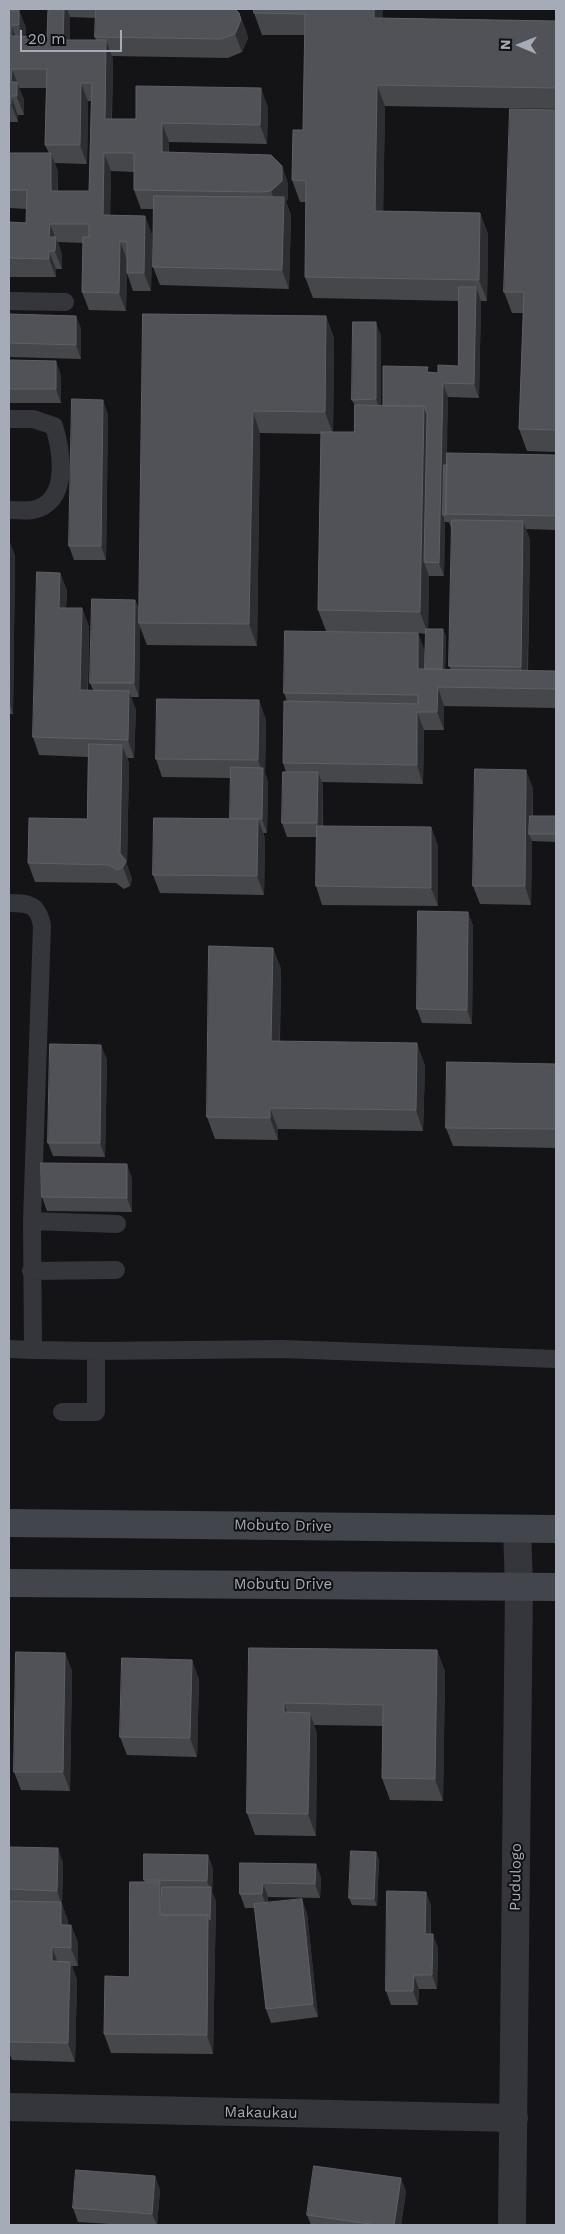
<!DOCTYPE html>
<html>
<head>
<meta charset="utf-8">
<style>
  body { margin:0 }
  #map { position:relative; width:565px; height:2234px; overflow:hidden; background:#141416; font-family:"Work Sans",sans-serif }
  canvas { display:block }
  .frame { position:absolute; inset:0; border:10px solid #a5acb7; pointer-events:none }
  .north { position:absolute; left:495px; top:20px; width:50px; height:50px; -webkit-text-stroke:4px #0f0f11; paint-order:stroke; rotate:271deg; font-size:14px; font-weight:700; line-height:20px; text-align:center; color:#a5acb7 }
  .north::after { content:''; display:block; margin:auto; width:18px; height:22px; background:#a5acb7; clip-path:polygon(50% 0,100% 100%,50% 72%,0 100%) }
  .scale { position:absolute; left:20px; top:30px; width:102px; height:22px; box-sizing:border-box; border:2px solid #a5acb7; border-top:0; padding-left:6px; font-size:15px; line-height:18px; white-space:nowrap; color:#a5acb7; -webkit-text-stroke:4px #0f0f11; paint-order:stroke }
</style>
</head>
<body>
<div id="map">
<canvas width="565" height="2234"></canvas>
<div class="frame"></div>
<div class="north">N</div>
<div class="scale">20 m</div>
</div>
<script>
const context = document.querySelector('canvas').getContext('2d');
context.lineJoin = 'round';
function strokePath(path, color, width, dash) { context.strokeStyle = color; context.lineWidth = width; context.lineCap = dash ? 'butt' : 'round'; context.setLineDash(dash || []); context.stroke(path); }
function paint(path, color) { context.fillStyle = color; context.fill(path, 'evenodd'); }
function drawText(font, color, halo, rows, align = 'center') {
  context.font = font + ' "Work Sans",sans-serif'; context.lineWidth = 4; context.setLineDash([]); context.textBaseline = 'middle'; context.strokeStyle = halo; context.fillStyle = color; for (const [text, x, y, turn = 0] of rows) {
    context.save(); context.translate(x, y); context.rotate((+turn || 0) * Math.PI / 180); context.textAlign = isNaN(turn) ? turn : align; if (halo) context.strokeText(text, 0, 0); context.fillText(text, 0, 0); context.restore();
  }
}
strokePath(new Path2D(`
  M9 301 65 302
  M9 419H33L54 426C62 452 70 504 32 510 25 511 16 510 9 510
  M9 903C29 903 38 904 42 926L32 1221 33 1350 9 1349
  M32 1221 117 1224
  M31 1271 116 1270
  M33 1350 96 1351V1412H62
  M96 1351 282 1349 556 1359`), '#35363b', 18);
strokePath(new Path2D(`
  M9 2107 514 2118
  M512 2225 519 1587 517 1529`), '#35363b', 28);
strokePath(new Path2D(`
  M9 1523 556 1529
  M9 1583 556 1587`), '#42454b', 28);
paint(new Path2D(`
  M9 9H16V10H19L26 28 25 36 47 37 48 9H235L239 13 246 31 248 38 242 52 228 58 112 56 113 59 112 119H136L268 107 267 144 169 142V152L282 166 288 184V199L286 202 291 215 289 289 160 285 153 267V209H141L134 190V172L111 171 110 215 145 216 152 235 151 291H133L127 273V260L126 311 89 310 82 292 83 243 58 242 62 255V269H56V277H9V222L26 223 27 209 9 208V153H49L45 145 46 88H19L24 100V115H18V122H9ZM70 17 96 18 95 37 96 40H70ZM88 101H91L89 191H58V172L55 163 87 164Z
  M254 9 382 18 556 21V109L385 106 383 211 480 213 488 234 487 301H481L479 398 448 397 446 465 556 455V530L526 529 530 540 528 671H556V708L444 706V730H424L423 784 322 782 323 786V826L431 827 438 846V906L322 905 316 886V837H287L282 823 286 772 283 763 287 701 284 693 326 631 318 610 321 434 260 433 257 646 147 645 140 627 139 697H131L136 710 134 758H127L129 763 127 865 132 879 130 886 124 889 116 883 35 882 28 863 87 819 88 757 39 755 33 737 60 573 67 591 66 608H82L89 627 88 690H93L90 683 135 600 139 609 143 314 326 316 334 338 333 432H354L355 406 352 400 381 336V406H383L429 372 438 373 458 366 459 301 313 298 305 277 306 202H300L292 180 303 130 305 35H262L254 13ZM445 522H449L451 528H452L449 666 451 670 445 669 446 636 428 629 429 576H444ZM418 633 426 634 425 669V652Z
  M556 110V452L527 451 519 429 523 313H512L504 292Z
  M9 314 76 316 81 329V359L9 357Z
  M9 360 61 375V403H9Z
  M108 414 106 560H74L69 546Z
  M9 540 15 556 13 714H9Z
  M266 719 265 773 268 782 267 833H263L265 838 264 895 160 893 153 875 231 819V778L162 777 156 759Z
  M533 788V816H556V842L532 841 531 905 480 904 473 886Z
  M468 912 473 926 472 1024 422 1023 417 1009Z
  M273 948 281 969 280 1041 425 1065 423 1131 278 1129V1140L215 1139 207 1117Z
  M107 1059 105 1157 53 1156 48 1143Z
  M556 1064V1148L453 1146 446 1128Z
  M132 1178V1212L47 1211 42 1197Z
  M249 1648 437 1650 445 1672 443 1801 390 1800 382 1778 383 1726 314 1725 317 1734 316 1836 255 1835 247 1813Z
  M65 1653 72 1671 70 1791 21 1790 14 1772Z
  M199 1679 197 1757 127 1755 120 1737Z
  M9 1847 63 1862 62 1904 68 1921V1925H71L78 1943V1966H72L77 1980 75 2062 12 2060 9 2052Z
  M376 1852 379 1860 377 1906 352 1905 349 1898Z
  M240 1863 321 1877 320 1898 268 1897V1903L307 1913 318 2017 271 2023 266 2009 255 1908H245L240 1894Z
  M213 1868 212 1892 216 1901 213 2054 111 2053 104 2034 129 1977 145 1882 144 1880Z
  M426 1892 431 1906V1934L438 1948 437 1989H419L418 2005H391L386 1991Z
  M155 2176 160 2190 157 2225H126L78 2222 73 2208Z
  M401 2178 406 2192 401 2225H311L307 2215Z`), '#45474b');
paint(new Path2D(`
  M64 9H67L70 17V58L63 40Z
  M374 9H383L382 39 374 18Z
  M19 10 26 28 25 43 19 25Z
  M239 13 246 31 248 38 242 52 235 34Z
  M11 25 18 43 11 36Z
  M106 40 113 59 111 137 105 119Z
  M12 69 24 100V115L11 82Z
  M81 83 88 101 87 164 80 145Z
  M377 85 385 106 383 232 375 211Z
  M261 88 268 107 267 144 260 125Z
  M11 96 18 115V122L11 104Z
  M162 123 169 142 168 171 162 152Z
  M51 153 58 172 57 209 51 191Z
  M104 153 111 171 110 234 103 215Z
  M282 166 288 184V199L286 202 291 215 289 289 282 270 278 210 271 191Z
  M480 213 488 234 487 301 479 280Z
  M145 216 152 235 151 291 144 273Z
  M50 224 56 240V237L62 255V269L49 237Z
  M120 241 127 260 126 311 119 293Z
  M49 251 56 269V277L49 259Z
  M476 287 481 301 479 398 474 384Z
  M76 316 81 329V359L76 345Z
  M326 316 334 338 333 434 325 412Z
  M376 322 381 336V413L376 399Z
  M56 361 61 375V403L56 389Z
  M443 383 448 397 446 515H443L445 522 444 576 439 563Z
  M103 400 108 414 106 560 101 546Z
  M424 406 432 428 424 562 429 576 428 634 420 612Z
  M253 411 260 433 257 646 249 624Z
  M523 521 530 540 527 685 521 667Z
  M9 540 15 556 13 714 9 702Z
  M60 573 67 591 65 626 59 608Z
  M135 600 140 614 139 623 140 627 139 697 134 683Z
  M82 608 89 627 87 708 80 690Z
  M443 629 446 636 445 688 442 681Z
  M418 633 425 652V688L418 669Z
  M438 687 444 706V730L437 712Z
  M129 691 136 710 134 758 128 740Z
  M259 700 266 719 265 773 268 782 267 833 262 819 263 774 258 760Z
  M417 712 424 730 423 784 417 765Z
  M122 745 129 763 127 865 132 879 130 886 123 867 120 853Z
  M526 770 533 788 532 834H529L532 841 531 905 525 886Z
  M318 772 323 786 322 837 317 823Z
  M258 819 265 838 264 895 257 876Z
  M431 827 438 846V906L431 888Z
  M468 912 473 926 472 1024 467 1010Z
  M273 948 281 969 279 1063 271 1041Z
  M417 1043 425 1065 423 1131 416 1110Z
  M101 1045 107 1059 105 1157 100 1143Z
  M270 1108 278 1129V1140L270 1118Z
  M127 1164 132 1178V1212L127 1198Z
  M437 1650 445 1672 443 1801 435 1779Z
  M65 1653 72 1671 70 1791 63 1772Z
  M192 1660 199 1679 197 1757 190 1738Z
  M284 1703 292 1725 284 1712Z
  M310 1713 317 1734 316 1836 308 1814Z
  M58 1848 63 1862 62 1904 68 1921 67 1943 61 1925V1902L57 1891Z
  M376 1852 379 1860 377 1906 374 1899Z
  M208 1855 213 1868 212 1892 216 1901 213 2054 207 2035 208 1915 211 1890 207 1881Z
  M316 1864 321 1877 320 1898 315 1884Z
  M160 1882 167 1901 161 1920 160 1915Z
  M263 1883 268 1897 267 1908 262 1894Z
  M426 1892 431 1906 430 1948 425 1934Z
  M302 1899 307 1913 318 2017 313 2004Z
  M71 1925 78 1943V1966L71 1948Z
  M433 1934 438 1948 437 1989 432 1975Z
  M52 1947 59 1966 52 1961Z
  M70 1962 77 1980 75 2062 68 2043Z
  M414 1975 419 1989 418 2005 413 1991Z
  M155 2176 160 2190 157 2225 152 2214Z
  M401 2178 406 2192 401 2225H394Z`), '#2d2e31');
const building = new Path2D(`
  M9 9H12L11 10H19V25H11V36L47 37 48 9H64L63 40H106L105 119H136V86L261 88 260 125 162 123V152L271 155 282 166V181L271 191 260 192 134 190V153H104L103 215 145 216 144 273H127V242L120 241 119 293 82 292 83 237H89V224H50L49 237H56L55 251H49V259L9 258V222L26 223 27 190H9V153H51V191H89L92 83H81L80 145H45L47 69H12L11 82H17V96H11V104H9Z
  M96 9H235L239 13 241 20 235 34 221 39 95 37Z
  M254 9H374V18L556 21V88L377 85 375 211 480 213 479 280 305 277 306 181 292 180 293 130H303L305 14 254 13Z
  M510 109 556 110V430L519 429 524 292H504Z
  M154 196 284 197 282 270 153 267Z
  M459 287H476L474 384 443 383 439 563 424 562 427 414 424 406H383V366L428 367 427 372 438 373V365L458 366Z
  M9 314 76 316V345L9 343Z
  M143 314 326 316 325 412 253 411 249 624 139 623Z
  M353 322H376V399L352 400Z
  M9 360 56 361V389H9Z
  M72 399 103 400 101 546H69Z
  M355 405 424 406 420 612 318 610 321 432H354Z
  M447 453 556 455V516L446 514Z
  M444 465H447L446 515H443Z
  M452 520 523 521 521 667 449 666Z
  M37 572 60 573 59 608H82L80 690 129 691 128 740 33 737Z
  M92 599 135 600 134 683H90Z
  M426 629H443L442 669H425Z
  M285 631 418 633V669L556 671V689L438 687 437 712H417V765L283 763 284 701 418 704V695L284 693Z
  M157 699 259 700 258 760 156 759Z
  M89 744 122 745 120 853 126 861 123 867 117 870 109 865 28 863 29 818 87 819Z
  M231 767 263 768 262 819 230 818Z
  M475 769 526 770 525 886H473Z
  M283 772H318L317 823H282Z
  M530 816H556V834H529Z
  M154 818 258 819 257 876 153 875Z
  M317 826 431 827V888L316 886Z
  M418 911 468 912 467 1010 417 1009Z
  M209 946 273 948 271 1041 417 1043 416 1110 270 1108V1118L207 1117Z
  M50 1044 101 1045 100 1143H48Z
  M447 1062 556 1064V1129L446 1128Z
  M41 1163 127 1164V1198L42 1197Z
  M249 1648 437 1650 435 1779 382 1778 383 1705 284 1703V1712L310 1713 308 1814 247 1813Z
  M16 1652 65 1653 63 1772H14Z
  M122 1658 192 1660 190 1738 120 1737Z
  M9 1847 58 1848 57 1891 9 1889Z
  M351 1851 376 1852 374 1899 349 1898Z
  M144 1854 208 1855 207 1881 144 1880Z
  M240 1863 316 1864 315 1884 263 1883 262 1894H240Z
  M130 1882H160V1915H208L207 2035 104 2034 105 1976 129 1977Z
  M162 1887H211L210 1920 208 1915H161Z
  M387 1891 426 1892 425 1934H433L432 1975H414L413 1991H386Z
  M302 1899 313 2004 266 2009 254 1904Z
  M9 1901 61 1902V1925H71V1948L52 1947V1961L70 1962 68 2043 9 2042Z
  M314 2166 401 2178 394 2225H377L307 2215Z
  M76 2170 155 2176 152 2214 73 2208Z`);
paint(building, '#505257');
strokePath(building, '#5d6066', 1);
drawText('15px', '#a5acb7', '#0f0f11', [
  ["Mobuto Drive",283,1526,1],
  ["Mobutu Drive",283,1585],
  ["Pudulogo",516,1877,-89],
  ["Makaukau",261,2113,1]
]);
</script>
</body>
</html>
